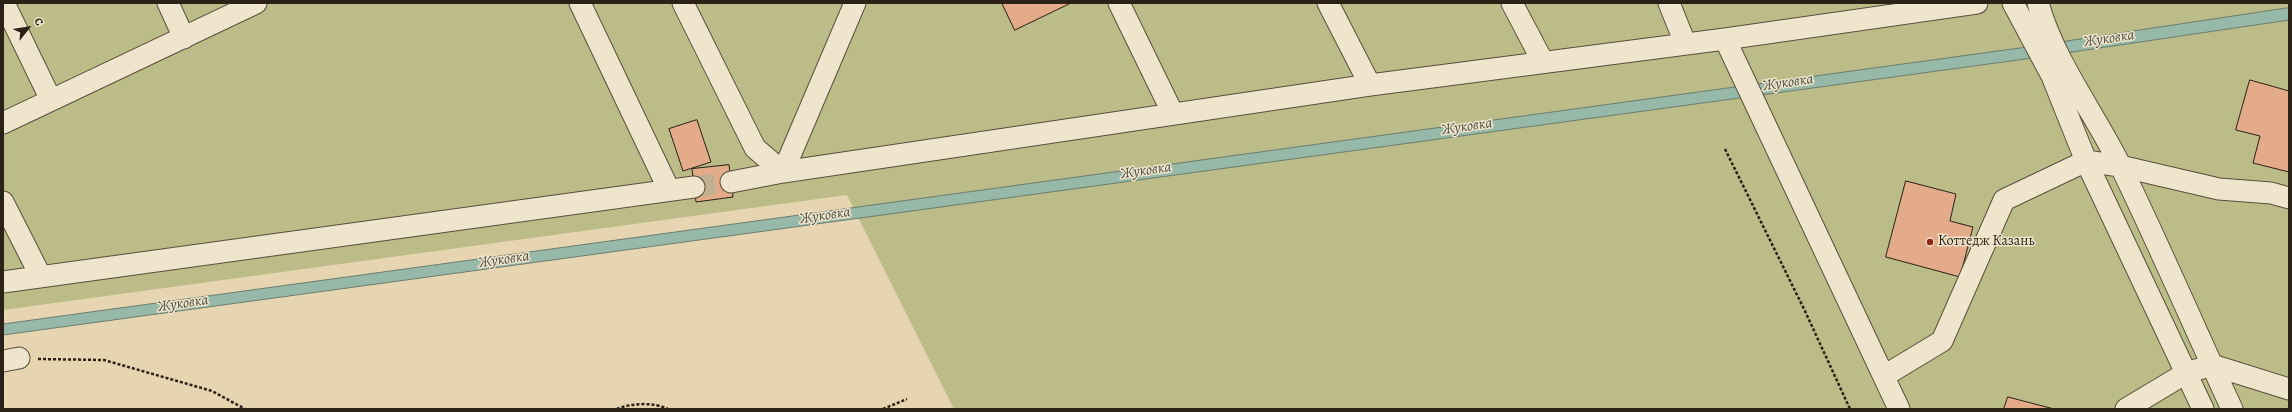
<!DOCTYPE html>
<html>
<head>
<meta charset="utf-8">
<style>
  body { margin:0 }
  #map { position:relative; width:2292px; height:412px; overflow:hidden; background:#e6d5b0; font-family:Alegreya,serif }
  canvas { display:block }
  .frame { position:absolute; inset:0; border:4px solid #2c2116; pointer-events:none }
  .north { position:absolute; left:8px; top:8px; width:40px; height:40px; -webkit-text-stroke:3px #efe4cc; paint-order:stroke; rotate:60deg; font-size:11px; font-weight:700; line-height:16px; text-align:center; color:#2c2116 }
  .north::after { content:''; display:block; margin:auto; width:14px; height:18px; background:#2c2116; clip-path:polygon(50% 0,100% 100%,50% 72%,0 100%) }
</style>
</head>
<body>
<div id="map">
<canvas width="2292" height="412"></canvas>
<div class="frame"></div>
<div class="north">С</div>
</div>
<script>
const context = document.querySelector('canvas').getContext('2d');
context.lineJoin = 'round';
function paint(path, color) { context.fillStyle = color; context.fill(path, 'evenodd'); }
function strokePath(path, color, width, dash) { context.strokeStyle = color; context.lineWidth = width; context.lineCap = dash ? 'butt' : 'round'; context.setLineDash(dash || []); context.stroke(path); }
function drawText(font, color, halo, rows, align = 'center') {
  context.font = font + ' Alegreya,serif'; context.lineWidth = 3; context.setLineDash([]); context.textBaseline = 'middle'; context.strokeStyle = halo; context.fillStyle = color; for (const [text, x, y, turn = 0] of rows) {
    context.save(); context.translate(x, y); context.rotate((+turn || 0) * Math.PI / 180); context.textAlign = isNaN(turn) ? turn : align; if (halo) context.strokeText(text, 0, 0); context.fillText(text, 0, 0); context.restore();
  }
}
paint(new Path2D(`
  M3 3H2289V409H954L847 195 3 310Z`), '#bbbc87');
const water = new Path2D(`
  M2289 8V20L2025 59 3 335V324L2020 48Z`);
paint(water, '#96b9aa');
strokePath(water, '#6c7c6f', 1);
const building = new Path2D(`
  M1002 3H1071L1015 30Z
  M2250 80 2289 91V172L2253 163 2260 136 2236 130Z
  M697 120 711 162 683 171 669 129Z
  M729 165 733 197 696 202 692 169Z
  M1906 181 1956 194 1950 221 1973 227 1960 277 1886 257Z
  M2008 397 2054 409H2004Z`);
paint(building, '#e3ab89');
strokePath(building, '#2c2116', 1);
strokePath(new Path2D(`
  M694 187 731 182`), '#c1b191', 21, [21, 10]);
const minor = new Path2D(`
  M4 3 51 100
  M168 3 184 38
  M580 3 669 190
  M683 3 755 148 783 172
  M1119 3 1173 114
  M1328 3 1370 85
  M1512 3 1543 62
  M1669 3 1685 43
  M2013 3 2052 76 2086 161 2203 409
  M2038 3C2055 63 2094 112 2121 167 2160 247 2195 329 2232 409
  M1725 39 1899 409
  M3 123 256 3
  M783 172 855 3
  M731 182 783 172 1370 85 1725 39 1977 3
  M3 202 41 277
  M3 282 694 187
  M3 361 19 358
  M1884 376 1942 341 2004 200 2086 161 2120 166 2219 189 2271 193 2289 198
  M2126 409 2186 373 2212 365 2289 389`);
strokePath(minor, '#5a4e3c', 23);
strokePath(new Path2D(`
  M1725 149 1805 311 1850 409
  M38 359 104 360 212 391 245 409
  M617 409C631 403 654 402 668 409
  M883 409 907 399`), '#2c2116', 2.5, [3, 2]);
strokePath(minor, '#efe4cc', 21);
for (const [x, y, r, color] of [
  [1930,242,4,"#8f2418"]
]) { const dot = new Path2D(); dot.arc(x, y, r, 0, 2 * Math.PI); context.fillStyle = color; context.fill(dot); strokePath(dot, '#efe4cc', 1.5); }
drawText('14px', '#2c2116', '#efe4cc', [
  ["Коттедж Казань",1938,242]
], 'left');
drawText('italic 15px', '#4c4f42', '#efe4cc', [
  ["Жуковка",2109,39,-8],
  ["Жуковка",1788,83,-8],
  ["Жуковка",1467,127,-8],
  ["Жуковка",1146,171,-8],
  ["Жуковка",825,216,-8],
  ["Жуковка",504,260,-8],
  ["Жуковка",183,304,-8]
]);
</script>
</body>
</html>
